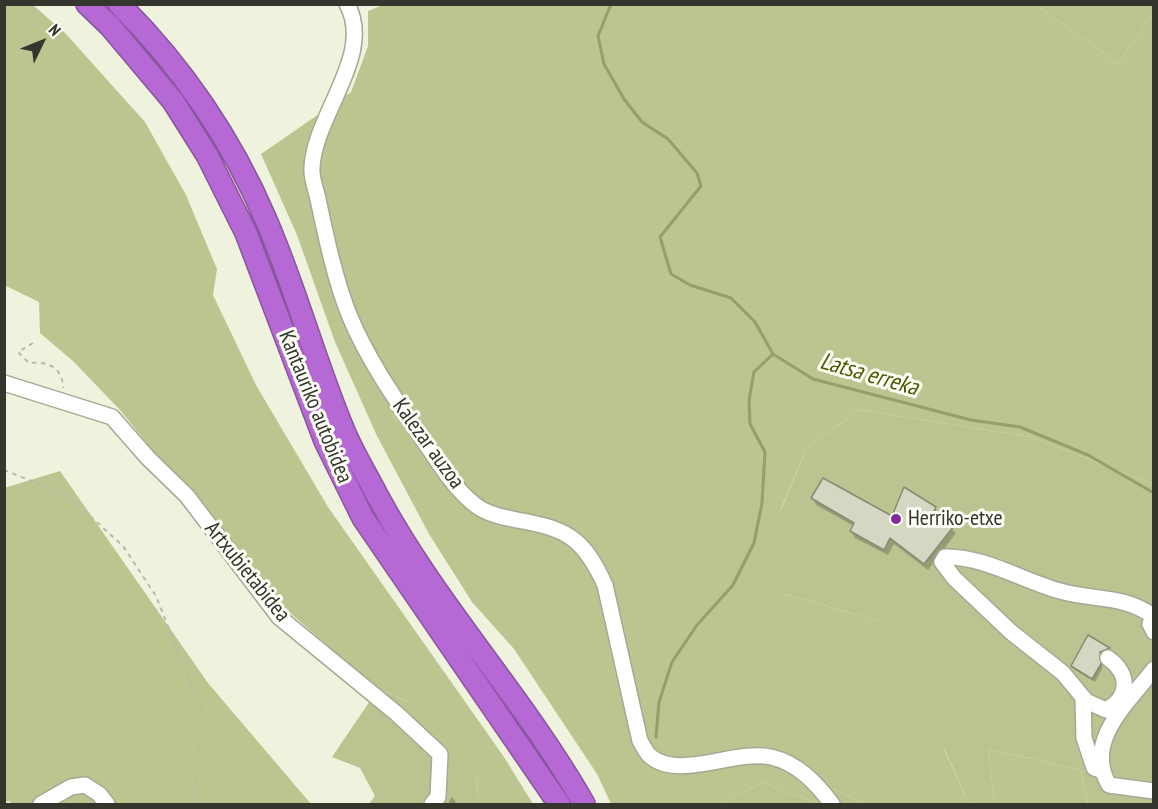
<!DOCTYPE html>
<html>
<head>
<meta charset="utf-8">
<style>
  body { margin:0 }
  #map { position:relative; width:1158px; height:809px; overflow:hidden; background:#eff3dd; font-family:"PT Sans Narrow",sans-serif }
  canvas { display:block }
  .frame { position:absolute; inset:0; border:6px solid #34362e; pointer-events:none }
  .north { position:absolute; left:12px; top:12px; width:60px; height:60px; -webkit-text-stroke:4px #fdfff6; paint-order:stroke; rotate:47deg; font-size:16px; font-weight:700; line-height:24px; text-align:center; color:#34362e }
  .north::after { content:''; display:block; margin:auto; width:21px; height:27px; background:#34362e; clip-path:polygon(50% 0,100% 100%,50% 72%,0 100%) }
</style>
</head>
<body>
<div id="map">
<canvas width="1158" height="809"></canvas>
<div class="frame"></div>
<div class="north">N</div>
</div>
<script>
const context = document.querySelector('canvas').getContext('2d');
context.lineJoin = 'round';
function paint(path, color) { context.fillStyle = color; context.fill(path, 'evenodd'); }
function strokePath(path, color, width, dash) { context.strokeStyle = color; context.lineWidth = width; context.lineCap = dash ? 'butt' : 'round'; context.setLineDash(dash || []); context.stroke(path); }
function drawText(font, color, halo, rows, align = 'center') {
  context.font = font + ' "PT Sans Narrow",sans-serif'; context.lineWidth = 6; context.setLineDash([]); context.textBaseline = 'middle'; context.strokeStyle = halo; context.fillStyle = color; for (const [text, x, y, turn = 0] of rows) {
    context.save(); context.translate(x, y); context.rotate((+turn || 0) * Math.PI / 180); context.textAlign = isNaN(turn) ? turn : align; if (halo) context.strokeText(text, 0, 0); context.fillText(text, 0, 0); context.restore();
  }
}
paint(new Path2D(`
  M1036 5H1152L1153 13 1118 63Z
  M860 410 1031 437 1153 484V804H1088L1081 770 988 749 995 804H969L944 748 878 621 786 594 781 510 807 448Z
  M378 689 409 702 476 775 477 796 483 804H369L375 796 360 768 332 757Z
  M763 783 820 804H717Z
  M835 789 864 804H822Z`), '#bbc490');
paint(new Path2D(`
  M4 5H33L66 34 145 122 186 195 217 269 213 295 256 385 328 507 504 757 533 804H483L477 796 476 775 413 719 409 702 378 689 282 606 232 546 196 496 153 451 120 410 74 362 40 333 39 302 6 286Z
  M383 5H1036L1118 63 1153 13V484L1031 437 860 410 807 448 781 509 807 554 786 594 878 621 960 723 944 749 969 804H864L835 789 820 804 763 783 717 804H611L597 774 514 649 472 602 429 534 377 436 335 342 297 235 261 154 351 92 368 46V11Z
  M60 471 208 683 311 804H12L9 801 5 802 4 488Z
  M988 749 1081 770 1088 804H995Z`), '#bcc590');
paint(new Path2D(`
  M813 498 892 518 935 508 938 516 956 533 928 570 894 544 888 555 855 538 851 531 854 526 816 505Z
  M1089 637 1111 653 1102 657V669L1095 682 1075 670 1072 666Z
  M452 797 455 801 456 804H448Z`), '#0003');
strokePath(new Path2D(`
  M611 4 598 36 604 64 624 99 642 122 668 139 697 173 701 186 660 237 671 274 690 285 731 298 755 322 773 354 813 379 971 420 1020 427 1088 455 1154 493
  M656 737 659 702 672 662 697 625 733 585 754 543 762 503 765 452 750 424 749 400 754 372 773 354`), '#969e6a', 3);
const building = new Path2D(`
  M823 478 892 516 904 487 936 507 934 511 954 526 924 564 890 538 884 550 850 531 854 523 811 498Z
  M1088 635 1110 648 1100 652 1101 664 1092 679 1071 666Z`);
paint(building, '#d4d8c2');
strokePath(building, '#868a76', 1.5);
const minor = new Path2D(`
  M347 4C375 55 314 115 312 168 311 178 316 189 318 199 326 237 335 280 350 317 369 362 396 400 424 441 439 463 453 487 474 504 486 514 502 517 517 520 567 529 583 537 605 585L640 741C643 745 646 753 650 756 679 781 735 749 771 757 798 763 817 784 832 804
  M4 383 112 417 148 458 187 496 279 617 396 713 440 754 438 797 432 804
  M1154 614 1150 624 1154 632
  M1108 658C1130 674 1130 697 1106 710L1086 701 1063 673 1011 632 954 578 942 562 945 557C984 556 1023 581 1060 591 1095 601 1121 594 1153 616
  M1154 669C1129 702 1083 741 1109 785L1154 791
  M1083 698 1084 738 1094 768 1100 770
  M41 804 71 787 85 785 99 794 107 804`);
const highway = new Path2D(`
  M87 4 110 26 173 101 207 155 246 233 325 441 363 518 559 804
  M119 4C181 65 232 140 266 220 296 289 315 362 344 431 353 453 367 475 378 497 437 606 523 697 584 804`);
strokePath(minor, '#a5a994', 18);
strokePath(highway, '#88569b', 24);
strokePath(new Path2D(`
  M33 343 18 352 29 363C47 361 63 367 63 388
  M4 470 67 495 123 546 156 596 201 710 197 775 192 804`), '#b6baa8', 2, [4.5, 4.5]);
strokePath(minor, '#fff', 15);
strokePath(highway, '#b668d5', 21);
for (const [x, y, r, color] of [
  [896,519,6,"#7e2c9b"]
]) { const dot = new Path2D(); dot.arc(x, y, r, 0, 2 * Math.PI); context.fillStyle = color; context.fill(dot); strokePath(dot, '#fdfff6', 2); }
drawText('22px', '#34362e', '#fdfff6', [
  ["Kantauriko autobidea",315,407,68],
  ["Kalezar auzoa",428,444,54],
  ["Artxubietabidea",247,572,51]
]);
drawText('22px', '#34362e', '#fdfff6', [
  ["Herriko-etxe",908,519]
], 'left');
drawText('italic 24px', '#515900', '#fdfff6', [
  ["Latsa erreka",869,375,16]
]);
</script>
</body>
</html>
